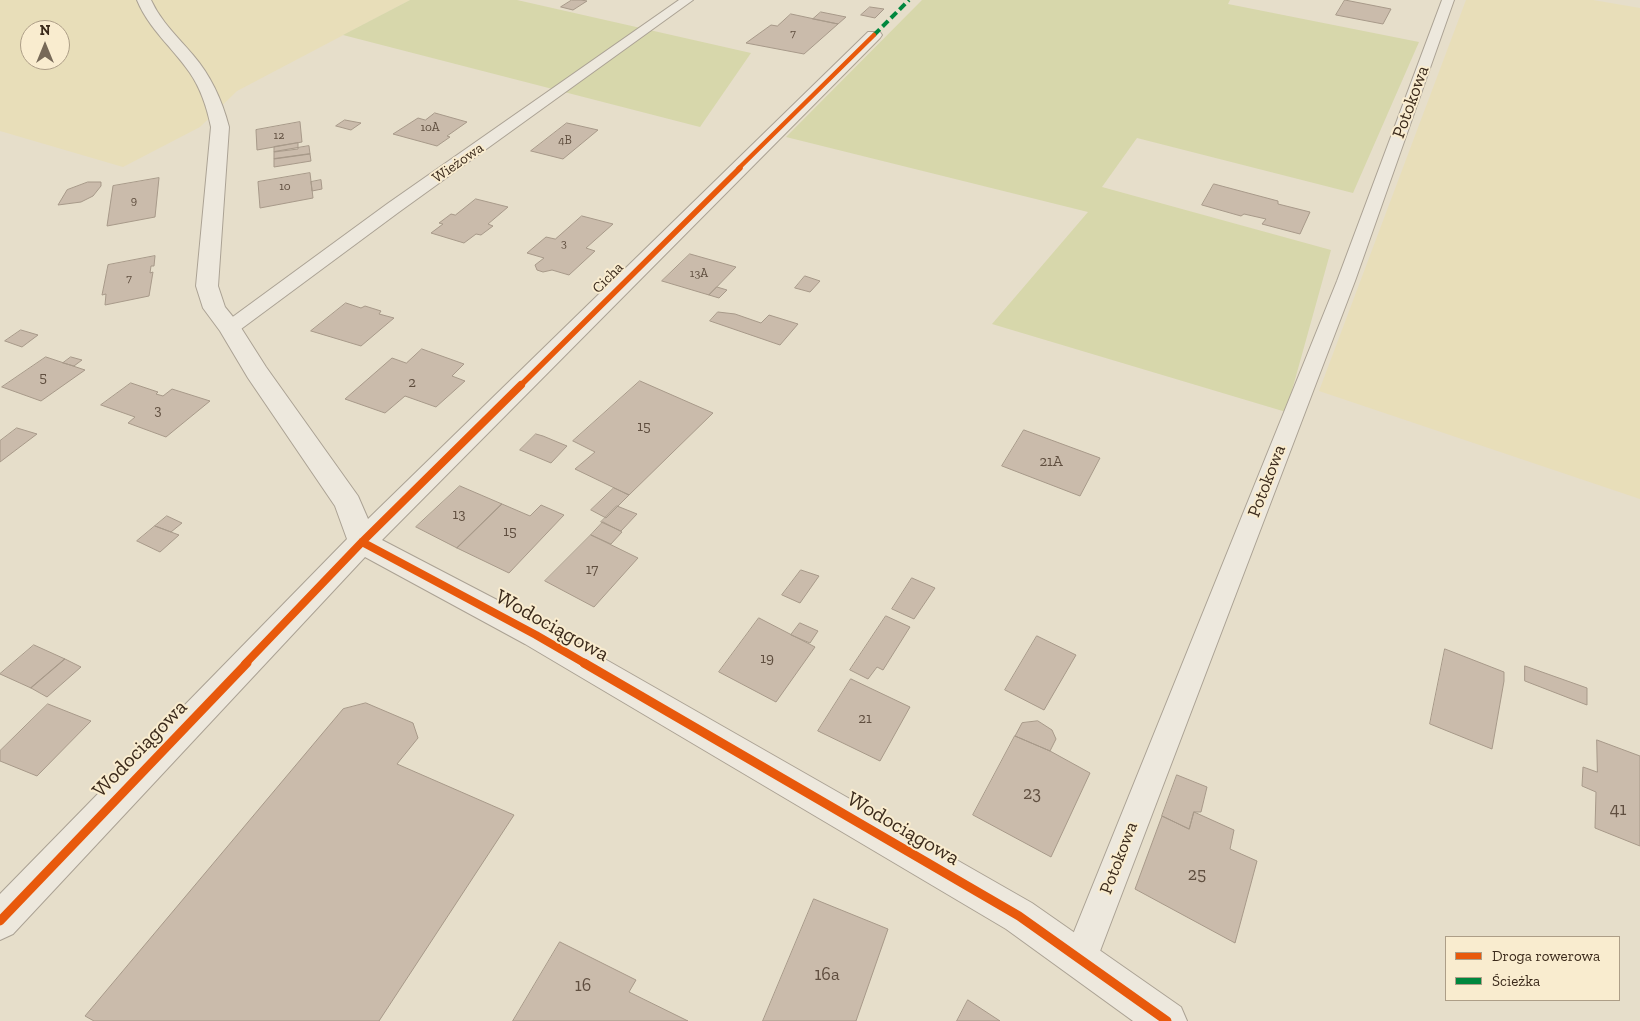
<!DOCTYPE html>
<html>
<head>
<meta charset="utf-8">
<style>
  body { margin:0 }
  #map { position:relative; width:1640px; height:1021px; overflow:hidden; background:#e6deca; font-family:"Zilla Slab",serif }
  canvas { display:block }
  .legend { position:absolute; left:1445px; top:936px; width:175px; height:65px; box-sizing:border-box; background:#f9eccf; border:1px solid #ad9e87; margin:0; padding:6px 9px; list-style:none; font-size:15px; color:#3b2a1b }
  .legend li { display:flex; align-items:center; gap:10px; height:25px }
  .legend b { width:25px; border:1px solid #ad9e87 }
  .north { position:absolute; left:20px; top:20px; width:50px; height:50px; box-sizing:border-box; background:#f9eccf; border:1px solid #ad9e87; border-radius:50%; rotate:0deg; font-size:14px; font-weight:700; line-height:20px; text-align:center; color:#3b2a1b }
  .north::after { content:''; display:block; margin:auto; width:18px; height:22px; background:#776958; clip-path:polygon(50% 0,100% 100%,50% 72%,0 100%) }
</style>
</head>
<body>
<div id="map">
<canvas width="1640" height="1021"></canvas>
<ul class="legend">
<li><b style="height:6px;background:#e8590c"></b>Droga rowerowa</li>
<li><b style="height:6px;background:#00873e"></b>Ścieżka</li>
</ul>
<div class="north">N</div>
</div>
<script>
const context = document.querySelector('canvas').getContext('2d');
context.lineJoin = 'round';
function paint(path, color) { context.fillStyle = color; context.fill(path, 'evenodd'); }
function strokePath(path, color, width, dash) { context.strokeStyle = color; context.lineWidth = width; context.lineCap = dash ? 'butt' : 'round'; context.setLineDash(dash || []); context.stroke(path); }
function drawText(font, color, halo, rows, align = 'center') {
  context.font = font + ' "Zilla Slab",serif'; context.lineWidth = 4; context.setLineDash([]); context.textBaseline = 'middle'; context.strokeStyle = halo; context.fillStyle = color; for (const [text, x, y, turn = 0] of rows) {
    context.save(); context.translate(x, y); context.rotate((+turn || 0) * Math.PI / 180); context.textAlign = isNaN(turn) ? turn : align; if (halo) context.strokeText(text, 0, 0); context.fillText(text, 0, 0); context.restore();
  }
}
paint(new Path2D(`
  M0 0H410L237 91 200 127 123 167 0 131ZM30 30H60V60H30Z
  M1466 0H1593L1640 8V499L1319 391Z`), '#e8deb9');
paint(new Path2D(`
  M410 0H517L751 53 700 127 343 35Z
  M922 0H1230L1228 4 1419 42 1353 193 1137 138 1102 187 1331 250 1286 412 992 324 1088 212 786 137Z`), '#d7d7ab');
const building = new Path2D(`
  M572 0H581L587 1 573 10 561 7Z
  M1345 0 1391 9 1383 24 1336 15Z
  M870 7 884 9 875 18 861 15Z
  M821 12 846 17 838 24 813 19Z
  M791 14 838 24 804 54 746 43 771 25 777 26Z
  M435 113 467 122 447 136 450 137 437 146 393 134 418 118 425 120Z
  M345 120 361 123 351 130 336 126Z
  M300 122 302 142 257 150 256 130Z
  M567 123 598 130 563 159 531 151Z
  M298 143V149L274 152V147Z
  M309 146 310 154 274 159V152Z
  M310 154 311 161 274 167V159Z
  M310 173 313 198 260 208 258 182Z
  M159 178 155 217 107 226 113 186Z
  M321 180 322 189 312 191 311 182Z
  M88 182H101V186L93 196 81 202 58 205 67 190Z
  M1214 184 1278 201V204L1310 212 1300 234 1262 224 1266 219 1244 214 1241 216 1202 205Z
  M476 199 508 207 488 224 493 226 481 235 476 234 464 243 431 233 443 224 439 223 451 214 455 215Z
  M582 216 613 224 586 248 595 251 569 275 552 270 543 272 537 270 535 265 544 258 527 253 546 237 555 239Z
  M690 254 736 267 709 295 662 281Z
  M155 256 154 266H151L150 273 153 272 149 296 105 305 106 294 102 295 108 265Z
  M805 276 820 281 810 292 795 288Z
  M717 287 727 290 719 298 709 295Z
  M346 303 361 308 365 306 381 311 379 314 394 318 361 346 311 331Z
  M718 312 735 314 761 323 769 315 798 324 780 345 710 321Z
  M21 330 38 335 22 347 5 341Z
  M422 349 464 364 452 376 465 381 436 407 405 396 385 413 345 399 392 358 406 363Z
  M46 357 85 370 41 401 2 387Z
  M71 357 82 360 74 366 63 363Z
  M640 381 713 413 629 495 575 469 595 452 573 441Z
  M131 383 158 392 156 394 163 396 172 389 210 401 166 437 128 423 135 417 101 405Z
  M17 428 37 434 0 462V441Z
  M1024 430 1100 458 1080 496 1002 466Z
  M536 434 543 436 567 446 551 463 520 450Z
  M460 486 502 504 457 548 416 527Z
  M614 488 629 495 606 518 591 510Z
  M502 504 530 516 541 505 564 515 509 573 457 548Z
  M617 506 637 514 621 531 601 522Z
  M167 516 182 523 171 532 155 526Z
  M603 522 622 532 611 544 591 535Z
  M155 526 179 535 160 552 137 541Z
  M591 535 638 558 594 607 545 581Z
  M801 570 819 576 800 603 782 595Z
  M912 578 935 588 914 619 892 609Z
  M886 616 910 627 883 670 877 667 868 679 850 670Z
  M759 618 815 647 776 702 719 672Z
  M800 623 818 631 810 643 791 635Z
  M1037 636 1076 655 1044 710 1005 690Z
  M34 645 65 659 31 688 0 674Z
  M1445 649 1504 672V681L1492 749 1430 724Z
  M65 659 81 667 47 697 31 688Z
  M1525 666 1587 688V705L1525 681Z
  M851 679 910 707 880 761 818 731Z
  M366 703 413 723 418 738 397 764 514 815 379 1021H94L85 1016 343 709Z
  M48 704 91 721 37 776 0 761V751Z
  M1038 721 1052 730 1056 739 1050 751 1015 736 1022 723Z
  M1015 736 1050 751 1090 773 1051 857 973 815Z
  M1597 740 1640 756V846L1595 828 1596 792 1582 786 1583 767 1597 772Z
  M1177 775 1207 787 1201 812H1194L1189 829 1162 816Z
  M1194 812 1234 830 1230 849 1257 861 1235 943 1135 889 1162 816 1189 829Z
  M814 899 888 929 856 1021H763Z
  M560 942 636 980 629 992 688 1021H513Z
  M968 1000 1000 1021H957Z`);
paint(building, '#cabbab');
strokePath(building, '#a79989', 1);
const service = new Path2D(`
  M679 0H693L399 212 237 332 230 334 223 332 220 328 223 324 387 204Z
  M1442 0H1454L1355 281 1097 959 1092 971 1080 976 1068 971 1063 959 1337 281Z`);
const minor = new Path2D(`
  M137 0H151C161 22 178 37 193 55 211 76 222 100 229 127L218 286 225 307 238 323 266 367 358 496 368 519 868 32H880L882 35 880 38 382 540 547 626 1032 903 1181 1007 1187 1021H1133L1006 929 525 644 365 557 13 934 0 940V894L347 539 335 506 248 378 220 331 203 308 196 286 211 127C207 108 201 89 190 73 172 47 149 29 137 0Z`);
strokePath(service, '#aba294', 2);
strokePath(minor, '#aba294', 2);
paint(service, '#ede8dd');
paint(minor, '#ede8dd');
strokePath(new Path2D(`
  M874 35 909 0`), '#00873e', 4, [8, 4]);
strokePath(new Path2D(`
  M738 169 874 35`), '#e8590c', 4.5);
strokePath(new Path2D(`
  M520 386 740 168`), '#e8590c', 5.5);
strokePath(new Path2D(`
  M362 542 536 635 586 664
  M245 664 362 542 521 385`), '#e8590c', 8);
strokePath(new Path2D(`
  M584 663 1019 916 1167 1021
  M0 921 247 663`), '#e8590c', 9);
drawText('12px', '#5f4e3f', null, [
  ["7",793,34],
  ["10A",430,128],
  ["12",279,136],
  ["4B",565,141],
  ["10",285,187],
  ["9",134,201],
  ["3",564,244],
  ["13A",699,274],
  ["7",129,279]
]);
drawText('15px', '#3b2a1b', '#f9eccf', [
  ["Wieżowa",458,163,-35],
  ["Cicha",608,278,-45]
]);
drawText('15px', '#5f4e3f', null, [
  ["5",43,378],
  ["2",412,383],
  ["3",158,411],
  ["15",644,427],
  ["21A",1051,462],
  ["13",459,515],
  ["15",510,532],
  ["17",592,570],
  ["19",767,659],
  ["21",865,719]
]);
drawText('18px', '#3b2a1b', '#f9eccf', [
  ["Potokowa",1411,102,-70],
  ["Potokowa",1267,481,-69],
  ["Potokowa",1119,858,-69]
]);
drawText('18px', '#5f4e3f', null, [
  ["23",1032,794],
  ["41",1618,810],
  ["25",1197,875],
  ["16a",827,975],
  ["16",583,986]
]);
drawText('21px', '#3b2a1b', '#f9eccf', [
  ["Wodociągowa",552,626,29],
  ["Wodociągowa",140,749,-46],
  ["Wodociągowa",903,829,30]
]);
</script>
</body>
</html>
